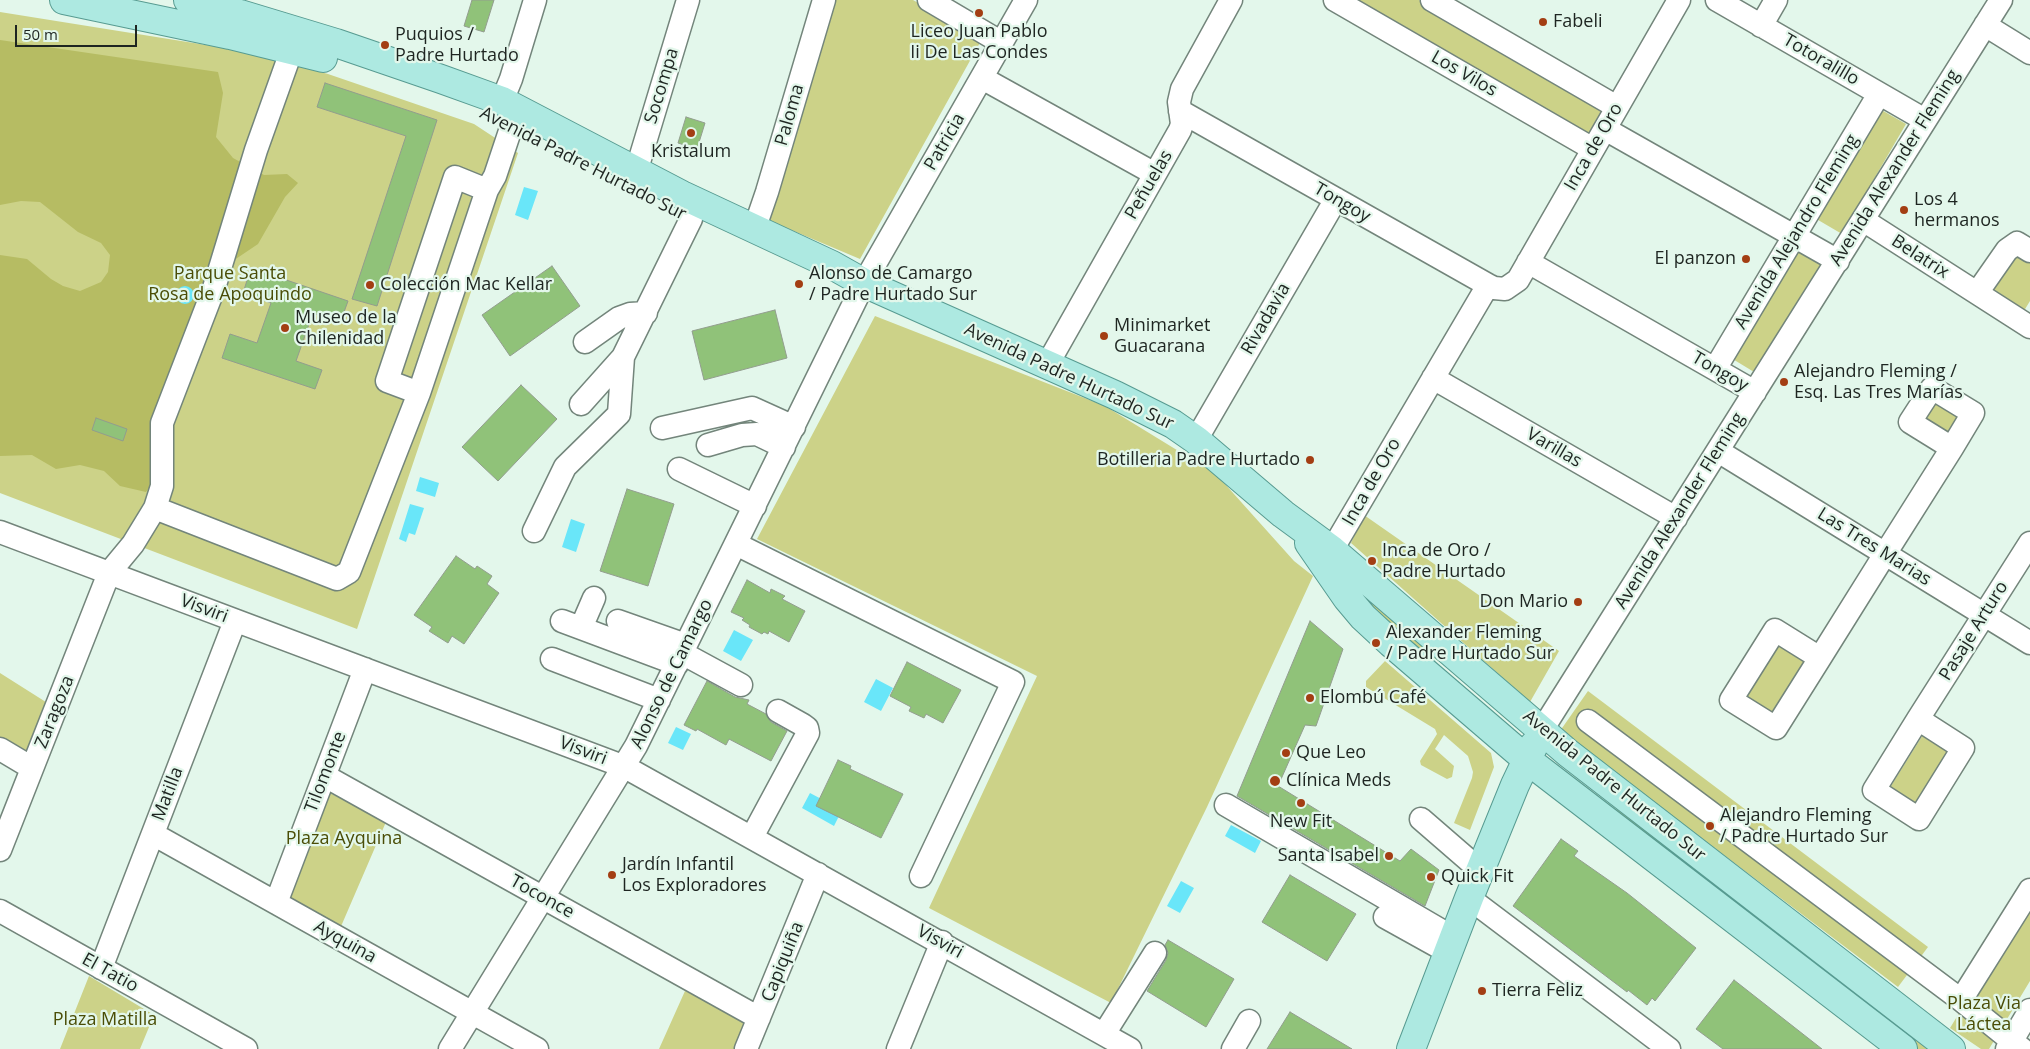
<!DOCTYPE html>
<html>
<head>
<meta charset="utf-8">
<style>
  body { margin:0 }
  #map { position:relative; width:2030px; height:1049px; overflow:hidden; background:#e3f7eb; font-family:"Open Sans",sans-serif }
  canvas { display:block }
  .scale { position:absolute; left:15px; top:25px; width:122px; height:22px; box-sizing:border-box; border:2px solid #1e2521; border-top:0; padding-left:6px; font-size:15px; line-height:18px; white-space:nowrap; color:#1e2521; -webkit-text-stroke:4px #e3f7eb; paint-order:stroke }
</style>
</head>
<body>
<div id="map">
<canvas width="2030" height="1049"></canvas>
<div class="scale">50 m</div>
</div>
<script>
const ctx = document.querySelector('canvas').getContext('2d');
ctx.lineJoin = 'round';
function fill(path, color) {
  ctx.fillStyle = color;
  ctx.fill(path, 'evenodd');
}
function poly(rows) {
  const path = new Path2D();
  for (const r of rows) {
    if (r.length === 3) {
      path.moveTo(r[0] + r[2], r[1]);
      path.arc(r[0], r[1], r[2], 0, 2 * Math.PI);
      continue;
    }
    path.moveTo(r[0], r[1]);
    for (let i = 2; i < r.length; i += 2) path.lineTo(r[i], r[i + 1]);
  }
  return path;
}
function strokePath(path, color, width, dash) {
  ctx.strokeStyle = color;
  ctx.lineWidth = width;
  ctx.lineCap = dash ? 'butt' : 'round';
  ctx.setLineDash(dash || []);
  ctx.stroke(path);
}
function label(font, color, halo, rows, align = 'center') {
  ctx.font = font + ' "Open Sans",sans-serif';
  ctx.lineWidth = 4.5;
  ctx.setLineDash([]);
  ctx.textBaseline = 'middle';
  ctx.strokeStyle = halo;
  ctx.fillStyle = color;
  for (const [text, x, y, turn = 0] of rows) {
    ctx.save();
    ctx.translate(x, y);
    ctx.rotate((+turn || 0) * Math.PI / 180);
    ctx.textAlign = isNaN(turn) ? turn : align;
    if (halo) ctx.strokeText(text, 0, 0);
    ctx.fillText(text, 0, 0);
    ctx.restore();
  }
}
fill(poly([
  [835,0,913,0,982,39,860,259,770,221],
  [1349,0,1419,0,1607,111,1591,143],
  [0,12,250,52,328,74,474,124,518,153,357,629,0,493],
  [1878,108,1906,124,1842,234,1813,217],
  [1795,249,1823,265,1759,375,1731,358],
  [2012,251,2030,263,2030,301,2022,314,1987,292],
  [875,316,1105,406,1216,474,1294,561,1313,576,1207,807,1111,1003,929,908,1037,676,757,539],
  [1933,399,1961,416,1947,438,1919,421],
  [1364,515,1559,651,1530,702,1351,543],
  [1337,567,1510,716,1507,720,1449,668,1422,650,1394,635],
  [1778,643,1806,660,1771,716,1744,699],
  [1385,661,1491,753,1494,767,1470,830,1454,823,1472,778,1473,772,1468,756,1444,735,1435,749,1454,766,1452,777,1447,779,1421,765,1420,761,1437,734,1435,729,1366,687,1366,681],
  [0,673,49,704,29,754,0,737],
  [1588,691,1928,947,1898,987,1560,731],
  [1924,733,1951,750,1917,806,1889,789],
  [1564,770,1614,808,1658,834,1938,1049,1915,1049,1562,775],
  [328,792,386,822,339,931,287,901],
  [2030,897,2030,981,1989,1049,1981,1049,1950,1028],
  [89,976,154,1015,140,1049,60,1049],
  [685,991,752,1022,740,1049,659,1049]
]), '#ccd288');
fill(poly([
  [0,40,218,72,223,93,216,137,233,158,264,175,287,174,298,183,285,197,258,244,212,275,154,481,146,492,120,486,104,471,80,465,56,469,32,455,0,456,0,255,27,259,51,279,63,286,80,291,101,282,108,272,110,255,101,243,78,232,40,202,21,201,0,205]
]), '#b6bc63');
fill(poly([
  [524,187,538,191,528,220,515,215],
  [185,295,9],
  [420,477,439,483,435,497,416,491],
  [410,504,424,508,415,535,409,533,406,542,399,539],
  [571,519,585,524,576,552,562,547],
  [734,630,753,640,741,661,723,651],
  [876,679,893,688,881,711,864,702],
  [676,727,691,734,683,750,668,743],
  [810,793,842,810,834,826,802,808],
  [1231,825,1261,841,1255,853,1225,836],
  [1181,881,1194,888,1180,913,1167,906]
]), '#69e6f9');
const building = poly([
  [472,0,494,0,484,32,464,26,472,0],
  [325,83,437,120,377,306,352,299,406,136,317,107,325,83],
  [686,117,705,123,697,149,678,143,686,117],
  [552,266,580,306,510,356,482,315,552,266],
  [251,268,348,301,340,323,313,313,296,361,322,370,315,389,222,358,230,334,257,343,271,303,243,293,251,268],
  [775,310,787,358,704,380,692,331,775,310],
  [521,385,557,419,498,481,462,447,521,385],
  [96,418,127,429,123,441,92,430,96,418],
  [627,489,674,504,648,586,600,571,627,489],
  [456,556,475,569,477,566,492,576,487,584,499,593,464,644,452,636,448,643,429,631,432,627,414,615,456,556],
  [747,580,770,593,771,589,785,596,782,599,805,611,789,642,769,631,768,634,764,632,762,634,749,627,750,625,742,620,744,618,731,612,747,580],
  [1310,621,1343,649,1316,726,1305,725,1278,786,1400,861,1411,849,1439,870,1425,906,1237,796,1310,621],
  [907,662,961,690,943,723,926,714,924,718,909,711,911,707,890,696,907,662],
  [707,681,735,697,749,700,747,704,766,714,771,722,787,731,771,761,729,739,726,745,697,729,696,731,684,725,707,681],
  [838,760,851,766,850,769,903,794,881,838,816,806,838,760],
  [1561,839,1578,851,1574,856,1627,893,1696,948,1655,1001,1652,998,1647,1005,1628,990,1627,992,1513,906,1561,839],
  [1290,875,1356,914,1327,961,1262,922,1290,875],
  [1168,940,1234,979,1206,1027,1147,991,1166,960,1168,953,1165,945,1168,940],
  [1734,980,1822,1049,1723,1049,1696,1029,1734,980],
  [1290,1012,1352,1049,1267,1049,1290,1012]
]);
fill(building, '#90c279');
strokePath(building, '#929d8e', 1);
const minor = poly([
  [929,0,1002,43],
  [1335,0,1593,149],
  [1432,0,1617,107],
  [1717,0,1925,120],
  [1985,25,2030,53],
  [1761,26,1776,0],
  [292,49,256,150,214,288,162,423,162,486,155,508,337,579,349,572,419,393,487,190,495,176,512,125],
  [982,78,1155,174],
  [502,101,511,79,535,0],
  [1180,111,1488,285,1494,288,1505,289,1518,280,1679,0],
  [1605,129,1838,261],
  [636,172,688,0],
  [1863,220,2030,327],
  [754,230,767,192,824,0],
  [1528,262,1755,392],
  [1977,293,2007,250,2017,243,2030,251],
  [585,342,619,318,630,314,646,313],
  [1047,365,1180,130,1182,124,1179,102,1182,89,1231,0],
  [1715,369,1879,94],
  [1433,378,1676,518],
  [419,393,387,381,455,177,487,190],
  [581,404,623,357],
  [662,428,752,408,794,427],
  [1196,440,1336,199],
  [708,445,742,435,757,434,784,447],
  [1718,451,2030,643],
  [679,469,755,506],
  [534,531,565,467,619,414,623,357,691,219],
  [0,532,625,767,1130,1049],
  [736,544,1013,682,921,876],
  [1332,550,1488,285],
  [562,621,677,664],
  [618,621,686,645],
  [581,628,594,598],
  [682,653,741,685],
  [1820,658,1775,630,1731,700,1776,728,1820,658,1885,554,1952,448,1973,413,1932,388,1910,422,1952,448],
  [552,659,659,700],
  [1918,719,1963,748,1919,819,1874,790,1918,719,2030,543],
  [1588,721,1961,1000,2022,1049],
  [1542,730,2001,0],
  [0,749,32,768],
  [325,776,759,1018],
  [1226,805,1454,938],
  [1421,819,1481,871],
  [153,834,537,1049],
  [752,837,808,733,807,728,803,725,778,711],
  [0,850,109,573,133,544,155,508],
  [1469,898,1669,1049],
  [276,903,365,669],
  [0,911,246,1049],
  [1385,917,1448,952],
  [101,968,235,621],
  [1961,1000,2030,890],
  [1104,1034,1155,953],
  [450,1049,636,746,864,283,1026,0],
  [746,1049,818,874],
  [898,1049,942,942],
  [1233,1049,1249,1021],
  [2007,1049,2030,1010]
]);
const major = poly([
  [64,0,230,35,323,58],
  [188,0,240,14,336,43,441,79,502,101,682,195,832,265,864,283,1115,395,1173,424,1196,440,1283,514,1332,550,1568,753,1951,1049],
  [1309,543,1347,598,1363,617,1391,643,1526,759,1903,1049],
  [1411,1049,1469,898,1515,785,1534,745]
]);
strokePath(minor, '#73857b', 25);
strokePath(major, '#579b91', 30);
strokePath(minor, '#fff', 22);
strokePath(major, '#ade9e1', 28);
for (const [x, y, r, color] of [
  [979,13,5,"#a33e13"],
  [1543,22,5,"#a33e13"],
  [385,45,5,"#a33e13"],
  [691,133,5,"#a33e13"],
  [1904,210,5,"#a33e13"],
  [1746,259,5,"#a33e13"],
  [799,284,5,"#a33e13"],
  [370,285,5,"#a33e13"],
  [285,328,5,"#a33e13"],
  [1104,336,5,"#a33e13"],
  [1784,382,5,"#a33e13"],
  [1310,460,5,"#a33e13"],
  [1372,561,5,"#a33e13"],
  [1578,602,5,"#a33e13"],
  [1376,643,5,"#a33e13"],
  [1310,698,5,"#a33e13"],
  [1286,753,5,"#a33e13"],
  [1275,781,6,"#a33e13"],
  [1301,803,5,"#a33e13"],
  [1710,826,5,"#a33e13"],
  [1389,856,5,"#a33e13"],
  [612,875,5,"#a33e13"],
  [1431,877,5,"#a33e13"],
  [1482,991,5,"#a33e13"]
]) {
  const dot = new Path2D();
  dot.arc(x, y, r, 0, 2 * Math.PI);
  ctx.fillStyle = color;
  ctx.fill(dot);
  strokePath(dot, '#e3f7eb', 2);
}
label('18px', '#1e2521', '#e3f7eb', [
  ["Fabeli",1553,22],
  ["Liceo Juan Pablo",979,32,"center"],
  ["Ii De Las Condes",979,53,"center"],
  ["Puquios /",395,35],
  ["Padre Hurtado",395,56],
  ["Kristalum",691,152,"center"],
  ["Los 4",1914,200],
  ["hermanos",1914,221],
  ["El panzon",1736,259,"right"],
  ["Alonso de Camargo",809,274],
  ["/ Padre Hurtado Sur",809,295],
  ["Colección Mac Kellar",380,285],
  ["Museo de la",295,318],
  ["Chilenidad",295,339],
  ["Minimarket",1114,326],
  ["Guacarana",1114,347],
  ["Alejandro Fleming /",1794,372],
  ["Esq. Las Tres Marías",1794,393],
  ["Botilleria Padre Hurtado",1300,460,"right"],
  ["Inca de Oro /",1382,551],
  ["Padre Hurtado",1382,572],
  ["Don Mario",1568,602,"right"],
  ["Alexander Fleming",1386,633],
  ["/ Padre Hurtado Sur",1386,654],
  ["Elombú Café",1320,698],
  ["Que Leo",1296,753],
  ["Clínica Meds",1286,781],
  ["Alejandro Fleming",1720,816],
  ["/ Padre Hurtado Sur",1720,837],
  ["New Fit",1301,822,"center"],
  ["Santa Isabel",1379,856,"right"],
  ["Jardín Infantil",622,865],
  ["Los Exploradores",622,886],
  ["Quick Fit",1441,877],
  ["Tierra Feliz",1492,991]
], 'left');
label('18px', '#1e2521', '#e3f7eb', [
  ["Totoralillo",1821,60,30],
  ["Los Vilos",1464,74,30],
  ["Socompa",662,86,-73],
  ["Paloma",790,115,-74],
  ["Patricia",945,142,-60],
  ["Inca de Oro",1594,147,-60],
  ["Avenida Padre Hurtado Sur",583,164,27],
  ["Avenida Alexander Fleming",1895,168,-58],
  ["Peñuelas",1149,185,-60],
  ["Tongoy",1342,203,30],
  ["Avenida Alejandro Fleming",1797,232,-59],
  ["Belatrix",1920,257,33],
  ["Rivadavia",1266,319,-60],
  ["Tongoy",1720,372,30],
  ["Avenida Padre Hurtado Sur",1069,377,25],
  ["Varillas",1554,448,30],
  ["Inca de Oro",1372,482,-60],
  ["Avenida Alexander Fleming",1680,511,-58],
  ["Las Tres Marias",1874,547,32],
  ["Visviri",204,609,21],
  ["Pasaje Arturo",1974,631,-58],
  ["Alonso de Camargo",672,674,-64],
  ["Zaragoza",55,712,-68],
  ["Visviri",583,751,21],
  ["Tilomonte",326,772,-69],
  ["Avenida Padre Hurtado Sur",1614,786,39],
  ["Matilla",168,794,-69],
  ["Toconce",542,897,29],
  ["Ayquina",345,942,29],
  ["Visviri",940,942,29],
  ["Capiquiña",783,962,-68],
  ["El Tatio",110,973,29]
]);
label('18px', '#4a4d06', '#e3f7eb', [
  ["Parque Santa",230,274],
  ["Rosa de Apoquindo",230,295],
  ["Plaza Ayquina",344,839],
  ["Plaza Via",1984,1004],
  ["Láctea",1984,1025],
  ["Plaza Matilla",105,1020]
]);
</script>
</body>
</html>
